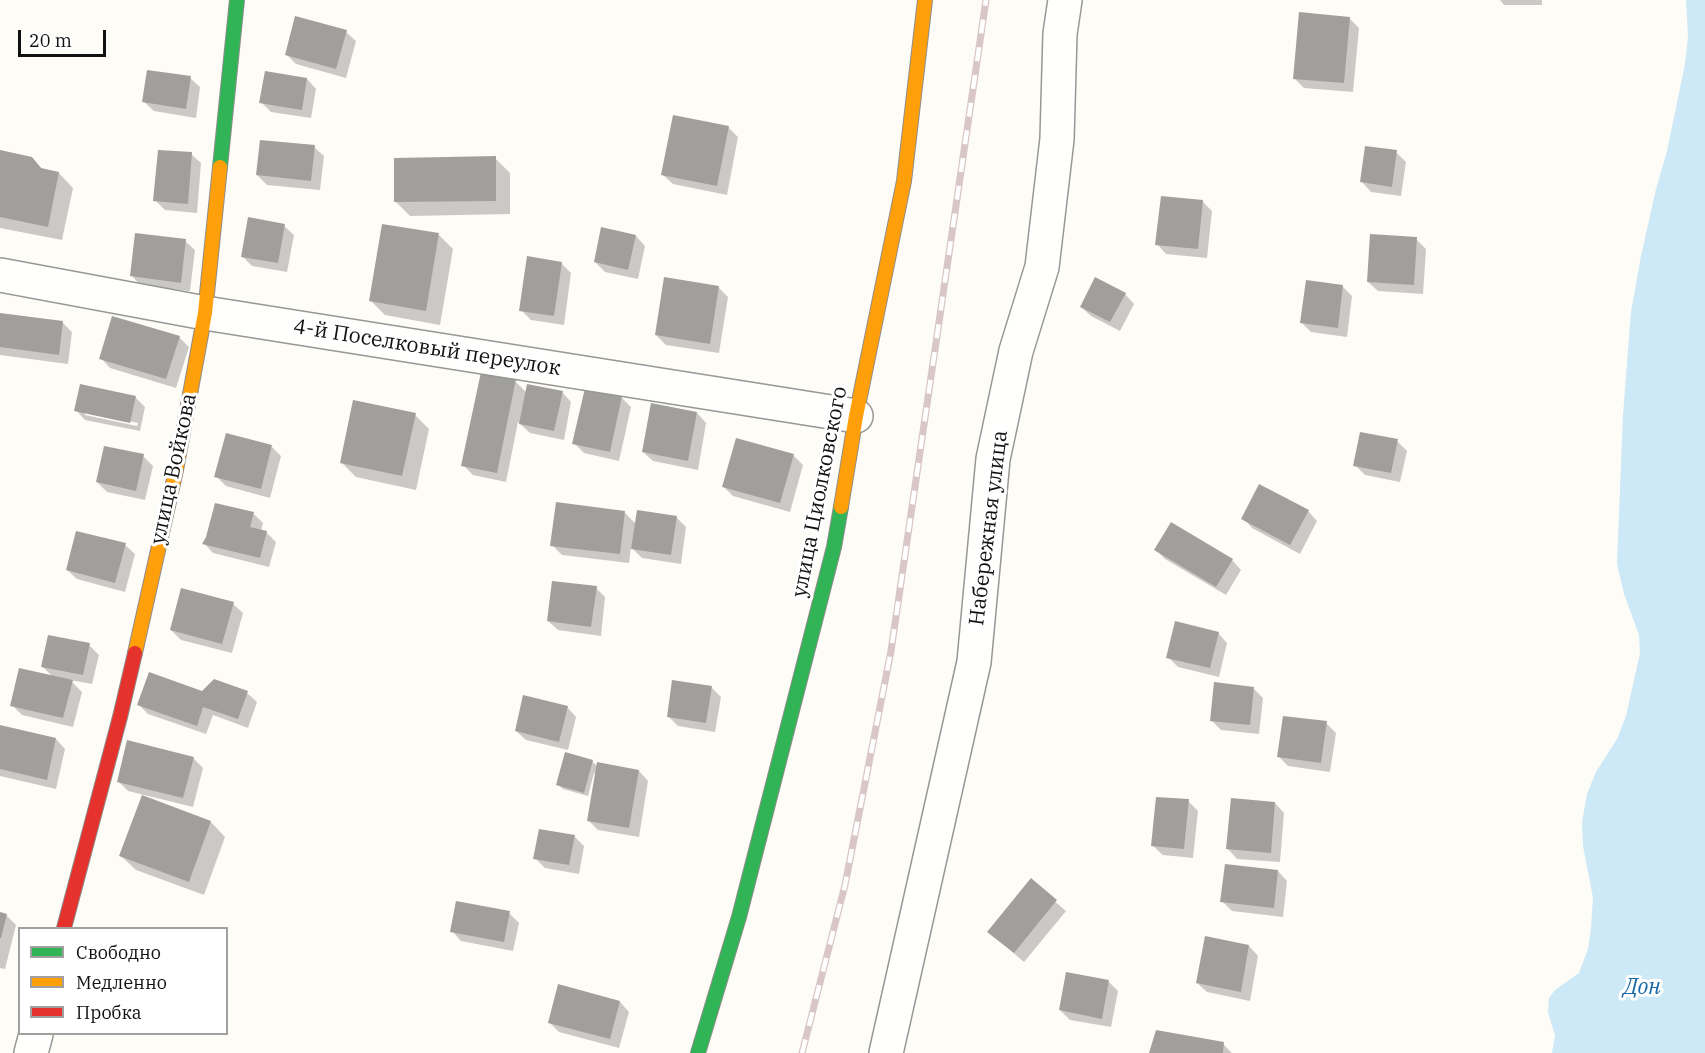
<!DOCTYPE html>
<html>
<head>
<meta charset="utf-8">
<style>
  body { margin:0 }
  #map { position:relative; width:1705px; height:1053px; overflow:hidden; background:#fdfcf7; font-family:"IBM Plex Serif",serif }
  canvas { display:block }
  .legend { position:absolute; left:18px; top:927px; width:210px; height:108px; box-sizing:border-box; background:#fff; border:2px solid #a0a0a0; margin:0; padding:8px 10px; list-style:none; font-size:18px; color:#111 }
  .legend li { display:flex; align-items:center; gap:12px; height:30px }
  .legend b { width:30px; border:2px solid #a0a0a0 }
  .scale { position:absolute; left:18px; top:30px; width:88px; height:27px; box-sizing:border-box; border:3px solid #111; border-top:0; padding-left:8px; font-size:18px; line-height:21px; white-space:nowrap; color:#111; -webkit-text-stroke:4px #fff; paint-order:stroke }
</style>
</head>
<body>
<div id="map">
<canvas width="1705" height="1053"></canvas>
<ul class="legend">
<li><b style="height:8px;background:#30b455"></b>Свободно</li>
<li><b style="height:8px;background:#ff9f0a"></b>Медленно</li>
<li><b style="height:8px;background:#e5322d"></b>Пробка</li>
</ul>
<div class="scale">20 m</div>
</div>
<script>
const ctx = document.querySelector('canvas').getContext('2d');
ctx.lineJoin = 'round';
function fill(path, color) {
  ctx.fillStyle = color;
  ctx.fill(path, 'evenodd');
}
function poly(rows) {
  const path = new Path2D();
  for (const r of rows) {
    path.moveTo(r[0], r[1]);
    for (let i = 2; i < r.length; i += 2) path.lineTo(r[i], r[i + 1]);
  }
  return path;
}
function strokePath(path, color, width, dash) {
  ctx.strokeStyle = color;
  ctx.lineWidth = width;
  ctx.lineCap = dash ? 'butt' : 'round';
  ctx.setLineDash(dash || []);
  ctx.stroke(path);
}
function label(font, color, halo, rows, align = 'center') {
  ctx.font = font + ' "IBM Plex Serif",serif';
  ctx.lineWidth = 6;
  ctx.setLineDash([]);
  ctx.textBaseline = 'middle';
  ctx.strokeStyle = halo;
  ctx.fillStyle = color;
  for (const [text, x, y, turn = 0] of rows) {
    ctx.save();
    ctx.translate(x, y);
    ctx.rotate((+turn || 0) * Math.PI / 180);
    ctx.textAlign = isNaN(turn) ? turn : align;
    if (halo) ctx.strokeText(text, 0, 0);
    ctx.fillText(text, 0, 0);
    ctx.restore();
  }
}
fill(poly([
  [1686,0,1705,0,1705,1053,1552,1053,1555,1036,1548,1012,1549,998,1555,990,1579,973,1588,949,1591,928,1593,898,1583,846,1582,822,1587,794,1596,772,1617,739,1626,716,1640,653,1639,635,1624,594,1617,564,1623,415,1631,312,1641,256,1656,189,1667,151,1685,64,1688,36]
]), '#cde8f7');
fill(poly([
  [1500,0,1542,0,1542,5,1504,5],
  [1349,18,1359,28,1353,92,1304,88,1294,78],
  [346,32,356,41,346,78,296,64,286,54],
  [190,78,200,87,196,118,154,111,144,102],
  [307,79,316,89,311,118,271,112,261,102],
  [728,127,738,137,727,195,673,184,663,175],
  [314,147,324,156,320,190,267,185,257,175],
  [0,151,32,158,44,171,59,173,73,188,62,240,0,228],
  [1396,152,1406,162,1401,196,1371,192,1362,182],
  [191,154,201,163,197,213,165,210,155,200],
  [495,158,510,173,510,214,410,216,396,202],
  [1202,201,1212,211,1207,258,1166,254,1157,244],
  [284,226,294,235,287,272,252,266,242,256],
  [439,235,453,249,440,325,385,315,370,300],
  [636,236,645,246,638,279,605,272,595,262],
  [1416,239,1426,249,1423,294,1378,291,1368,282],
  [185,241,195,250,190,291,141,286,132,276],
  [561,263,571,273,564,325,531,320,521,310],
  [1342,286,1352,296,1347,337,1311,332,1302,323],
  [718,287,728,297,719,353,666,345,656,335],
  [1125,294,1134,304,1120,331,1091,316,1081,307],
  [0,314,62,322,72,332,68,364,0,355],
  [179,337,189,347,176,388,110,368,101,358],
  [515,381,526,392,562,392,571,402,564,440,530,433,518,422,506,482,473,475,463,465],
  [135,397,145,407,140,431,85,420,76,410],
  [85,412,138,423,137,426,85,415],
  [621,397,631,407,619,461,584,453,574,443],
  [697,413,706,423,698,470,653,461,643,452],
  [415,415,429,429,416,490,356,477,341,462],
  [1397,441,1407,451,1400,482,1365,475,1355,465],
  [272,447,281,456,270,498,226,486,216,476],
  [793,455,803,465,790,512,733,496,724,487],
  [143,456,153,466,145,500,107,492,97,482],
  [1308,511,1317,521,1300,554,1252,528,1243,518],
  [624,512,636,524,676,517,686,527,681,564,642,558,631,547,629,563,562,555,552,545],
  [253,513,263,523,261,531,266,532,276,542,269,567,213,553,204,543,208,537],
  [125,545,135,554,125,592,77,579,67,570],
  [1156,550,1232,560,1241,570,1226,595,1165,559],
  [596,588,605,597,601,636,558,630,548,621],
  [233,604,243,613,232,653,181,640,171,630],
  [1218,633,1227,643,1219,677,1178,667,1168,657],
  [89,645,99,655,92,684,70,680,82,692,73,727,22,715,12,705,54,678,43,667],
  [711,687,721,697,715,732,678,726,669,717],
  [1253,688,1263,698,1259,734,1221,730,1211,720],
  [202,692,247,693,257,702,248,728,213,715,206,734,148,714,139,705],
  [567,707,576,717,568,750,526,740,516,731],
  [1326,723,1336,733,1330,772,1288,766,1279,757],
  [0,727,56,739,65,749,56,789,0,776],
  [193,758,203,768,193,807,128,791,118,781],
  [592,761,598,767,639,771,648,781,639,837,598,830,589,821,597,774,594,773,588,796,563,789,558,785],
  [143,797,211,822,225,837,204,895,136,870,121,856],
  [1188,801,1198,811,1193,858,1163,855,1153,846],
  [1275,803,1284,813,1280,862,1237,859,1228,849],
  [574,836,584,846,579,874,545,868,535,858],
  [1278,871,1287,881,1283,917,1232,911,1222,901],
  [1031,881,1066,911,1024,962,989,932],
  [509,913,519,923,513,951,461,941,452,931],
  [0,914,6,915,16,925,5,969,0,968],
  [1249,946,1258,956,1250,1001,1207,992,1197,983],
  [1067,974,1109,982,1118,991,1111,1027,1070,1020,1060,1010],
  [620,1002,629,1012,619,1048,559,1032,549,1022],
  [1223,1044,1232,1053,1150,1053]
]), '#0003');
fill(poly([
  [1299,12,1350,17,1344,83,1293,79],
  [295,16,347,30,336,69,285,55],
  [147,70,191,76,186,109,142,102],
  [265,71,307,78,302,110,259,103],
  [673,115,729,126,717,186,661,175],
  [260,140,315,145,311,181,256,175],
  [1365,146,1397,150,1392,187,1360,182],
  [0,150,32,157,41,168,59,172,48,227,0,217],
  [158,150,192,152,188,204,153,201],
  [496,156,496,201,394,202,394,158],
  [1161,196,1203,200,1198,249,1155,245],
  [248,217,285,224,278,263,241,257],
  [382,224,439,233,426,311,369,301],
  [601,227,636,235,628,270,594,262],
  [135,233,186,239,181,283,130,276],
  [1370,234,1417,237,1414,285,1367,282],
  [527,256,562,262,554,316,519,311],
  [664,277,719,286,710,344,655,335],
  [1095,277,1126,293,1110,322,1080,307],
  [1306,280,1343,285,1338,328,1300,323],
  [0,313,63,321,59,355,0,347],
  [112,316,180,336,166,379,99,359],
  [481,372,516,379,497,473,461,466],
  [80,384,136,396,130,423,74,411],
  [527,384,563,391,554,431,519,424],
  [585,388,622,396,610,452,572,444],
  [353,400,416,413,402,476,340,463],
  [651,403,697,412,688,461,642,452],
  [1360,432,1398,439,1391,473,1353,466],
  [226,433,272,445,261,489,214,477],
  [736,438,794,454,780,503,722,487],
  [104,446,144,454,136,491,96,482],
  [1259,484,1309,510,1290,545,1241,519],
  [556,502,625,511,620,554,550,546],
  [215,503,254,512,250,527,267,531,260,558,202,544,206,537],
  [637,510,677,516,671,555,631,549],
  [1171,522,1233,559,1216,587,1154,550],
  [76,531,126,543,115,583,66,570],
  [552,581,597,586,591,627,547,621],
  [181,588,234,602,222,644,170,630],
  [1175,621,1219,632,1210,668,1166,658],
  [48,635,90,643,83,675,41,667],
  [19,668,73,680,63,718,10,706],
  [149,672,202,691,214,679,248,691,238,719,203,707,197,726,137,705],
  [672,680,712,686,706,723,667,717],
  [1214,682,1254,687,1250,725,1210,721],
  [523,695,568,706,559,742,515,731],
  [1283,716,1327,721,1321,763,1277,757],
  [0,725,56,738,47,780,0,769],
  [127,740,194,757,183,798,117,782],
  [565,752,593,760,584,793,556,785],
  [597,762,639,770,629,828,587,821],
  [142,795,211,821,189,882,119,856],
  [1156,797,1189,799,1184,849,1151,846],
  [1231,798,1275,802,1271,853,1226,849],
  [539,829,575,835,569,865,533,859],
  [1225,864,1278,870,1274,908,1220,902],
  [1031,878,1057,900,1014,953,987,932],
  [456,901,510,911,504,942,450,932],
  [0,912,7,914,1,938,0,938],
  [1205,936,1249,945,1241,992,1196,983],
  [1066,972,1109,980,1102,1019,1059,1010],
  [558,984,620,1001,610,1039,548,1023],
  [1156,1030,1224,1042,1223,1053,1149,1053]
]), '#a19f9c');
const street = poly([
  [0,275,205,313,856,416],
  [31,1053,36,1034],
  [886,1053,974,662,993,459,1016,351,1042,267,1057,139,1060,34,1065,0]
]);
const fast = poly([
  [220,167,237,0],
  [698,1053,739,917,834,547,841,507]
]);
const slow = poly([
  [841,507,856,416,904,181,925,0],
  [135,653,176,470,205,313,220,167]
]);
const jam = poly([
  [64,928,120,717,135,653]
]);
strokePath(street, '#979795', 36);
strokePath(fast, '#8e8d8b', 16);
strokePath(slow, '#8e8d8b', 16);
strokePath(jam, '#8e8d8b', 16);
strokePath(street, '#fffffe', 33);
strokePath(fast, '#30b455', 14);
strokePath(slow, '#ff9f0a', 14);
strokePath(jam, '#e5322d', 14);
const rail = poly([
  [802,1053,845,885,891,651,986,0]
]);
strokePath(rail, '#d9c6c7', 7);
strokePath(rail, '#fff', 4.5, [14]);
label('21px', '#111', '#fff', [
  ["4-й Поселковый переулок",427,348,9],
  ["улица Войкова",174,469,-78],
  ["улица Циолковского",820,492,-79],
  ["Набережная улица",989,528,-83]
]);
label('italic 22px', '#1768a6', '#fff', [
  ["Дон",1642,988]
]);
</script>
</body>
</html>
